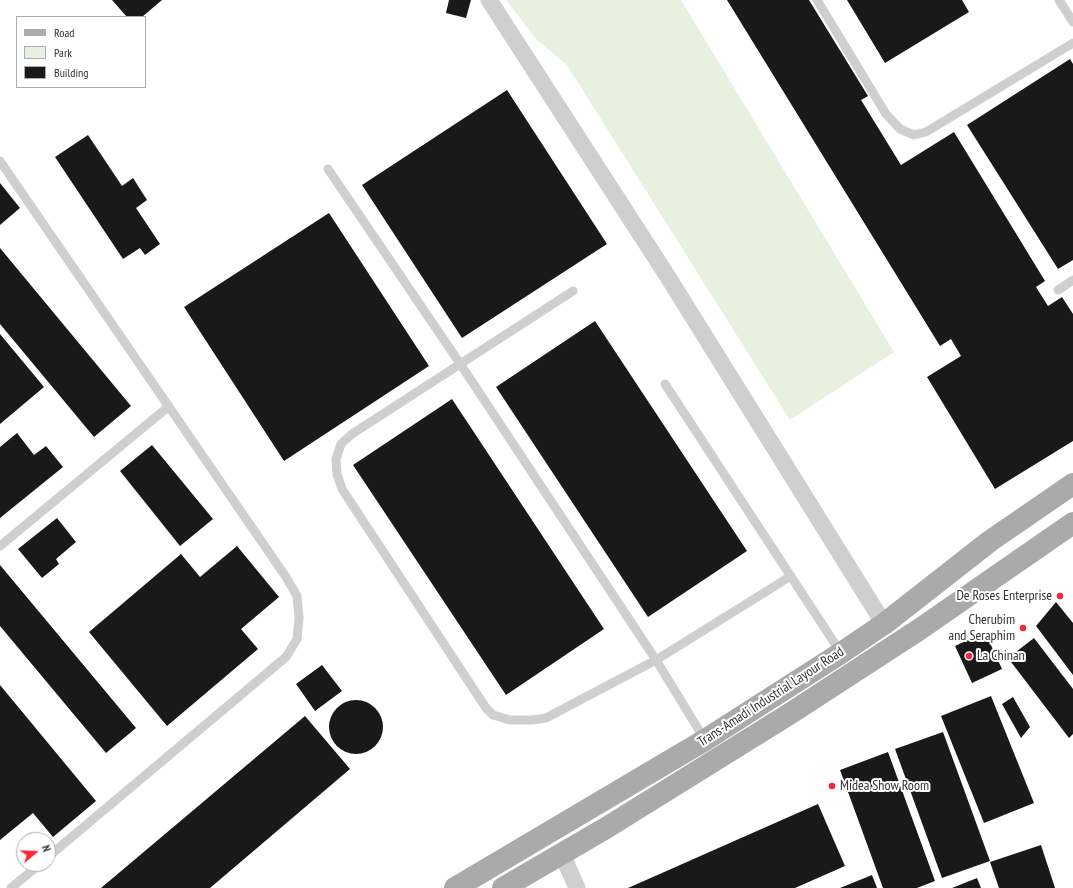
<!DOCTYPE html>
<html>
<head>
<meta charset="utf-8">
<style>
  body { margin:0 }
  #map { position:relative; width:1073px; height:888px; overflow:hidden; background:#fff; font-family:"PT Sans Narrow",sans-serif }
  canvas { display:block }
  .legend { position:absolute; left:16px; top:16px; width:130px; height:72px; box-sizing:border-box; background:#fff; border:1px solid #adadad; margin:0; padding:5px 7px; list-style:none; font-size:12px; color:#323232 }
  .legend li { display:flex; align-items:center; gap:8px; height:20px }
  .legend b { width:20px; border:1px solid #adadad }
  .north { position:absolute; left:16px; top:832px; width:40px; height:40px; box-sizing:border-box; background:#fff; border:1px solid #adadad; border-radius:50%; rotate:71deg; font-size:11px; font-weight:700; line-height:16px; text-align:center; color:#323232 }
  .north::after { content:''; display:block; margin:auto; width:14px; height:18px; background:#f62835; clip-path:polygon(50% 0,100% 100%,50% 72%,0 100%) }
</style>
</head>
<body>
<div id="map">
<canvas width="1073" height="888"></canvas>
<ul class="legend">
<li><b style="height:5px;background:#aaa"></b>Road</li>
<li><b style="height:11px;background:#e8f0e0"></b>Park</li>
<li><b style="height:11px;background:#191919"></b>Building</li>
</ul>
<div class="north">N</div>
</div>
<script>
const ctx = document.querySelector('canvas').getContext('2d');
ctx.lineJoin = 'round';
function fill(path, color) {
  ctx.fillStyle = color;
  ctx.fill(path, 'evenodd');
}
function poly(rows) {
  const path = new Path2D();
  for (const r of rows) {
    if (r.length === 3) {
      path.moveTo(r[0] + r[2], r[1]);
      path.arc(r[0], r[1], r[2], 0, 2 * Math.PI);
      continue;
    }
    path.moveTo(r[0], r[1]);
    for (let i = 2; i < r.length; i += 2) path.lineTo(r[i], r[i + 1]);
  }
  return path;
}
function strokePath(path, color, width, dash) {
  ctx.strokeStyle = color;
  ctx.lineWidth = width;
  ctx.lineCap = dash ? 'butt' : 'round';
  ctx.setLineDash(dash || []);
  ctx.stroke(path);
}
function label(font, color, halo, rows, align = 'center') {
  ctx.font = font + ' "PT Sans Narrow",sans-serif';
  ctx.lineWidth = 4;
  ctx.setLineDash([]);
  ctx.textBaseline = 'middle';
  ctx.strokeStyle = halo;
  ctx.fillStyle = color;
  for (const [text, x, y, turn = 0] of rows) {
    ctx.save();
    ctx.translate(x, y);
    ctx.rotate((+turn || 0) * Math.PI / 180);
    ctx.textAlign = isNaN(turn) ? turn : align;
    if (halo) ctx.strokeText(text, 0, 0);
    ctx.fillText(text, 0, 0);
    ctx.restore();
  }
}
fill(poly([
  [506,0,681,0,894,352,790,420,567,65,537,40]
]), '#e8f0e0');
fill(poly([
  [112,0,162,0,142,17,127,17],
  [449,0,471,0,466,18,446,13],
  [727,0,809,0,868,96,861,100,901,165,954,132,1045,281,1036,287,1048,306,1062,297,1073,314,1073,441,995,489,927,377,961,356,951,339,940,346],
  [847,0,962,0,969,12,885,63],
  [1070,59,1073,64,1073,260,1058,269,967,125],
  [507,90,607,244,462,338,362,185],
  [88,135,122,186,133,178,147,200,136,208,160,244,145,255,140,248,123,259,55,157],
  [0,183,20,208,0,225],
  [329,213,429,366,284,461,184,307],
  [0,248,131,406,94,437,0,324],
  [595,321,747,551,648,617,496,387],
  [0,334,44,387,0,424],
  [452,399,604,629,506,695,353,465],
  [17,433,34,455,46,446,63,467,0,518,0,447],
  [152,445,213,519,180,546,120,471],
  [57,518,76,542,56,559,59,564,42,578,18,549],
  [237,546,279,597,241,629,258,649,167,726,89,632,181,554,200,577],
  [0,565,136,728,106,753,0,626],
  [1056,602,1073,623,1073,675,1036,626],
  [985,632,1002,669,972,683,955,646],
  [1034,638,1073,689,1073,734,1069,738,1008,658],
  [322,665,342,691,315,711,296,684],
  [0,685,96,801,53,837,33,813,0,840],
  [991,696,1034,803,984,823,941,716],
  [1013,697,1030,727,1021,738,1002,704],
  [356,727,27],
  [305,716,350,769,210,888,101,888],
  [943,732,990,861,942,878,895,749],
  [888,752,935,881,917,888,883,888,840,770],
  [818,804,845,866,795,888,628,888],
  [1041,845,1055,888,999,888,990,862],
  [872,875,877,888,840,888],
  [977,878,981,888,952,888]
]), '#191919');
strokePath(poly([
  [817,0,886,114,900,129,914,135,926,132,1073,43],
  [1059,0,1073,22],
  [0,161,286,577,297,596,299,618,297,639,286,657,48,857],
  [328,169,461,365,656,660,705,740],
  [1058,290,1073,280],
  [573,291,352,434,341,444,336,459,337,474,342,489,486,708,493,715,510,720,532,720,546,718,656,660,791,576],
  [665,384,841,653],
  [0,546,168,407],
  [11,888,40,864]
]), '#cfcfcf', 9);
strokePath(poly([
  [489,0,668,277,884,624],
  [562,854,577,888]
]), '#cfcfcf', 17);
strokePath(poly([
  [455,888,705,740,841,653,884,624,990,541,1073,484],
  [503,888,606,828,791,713,920,629,1073,523]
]), '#aaa', 22);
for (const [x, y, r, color] of [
  [1060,596,4,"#f62835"],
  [1023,628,4,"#f62835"],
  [969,656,4,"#f62835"],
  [832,786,4,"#f62835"]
]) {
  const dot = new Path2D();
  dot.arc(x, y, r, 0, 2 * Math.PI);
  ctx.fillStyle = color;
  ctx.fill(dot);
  strokePath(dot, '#fff', 1.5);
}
label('14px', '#323232', '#fff', [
  ["De Roses Enterprise",1052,596],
  ["Cherubim",1015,620],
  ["and Seraphim",1015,636],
  ["La Chinan",977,656,"left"],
  ["Midea Show Room",840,786,"left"]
], 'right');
label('14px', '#323232', '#fff', [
  ["Trans-Amadi Industrial Layour Road",771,697,-33]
]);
</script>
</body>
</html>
